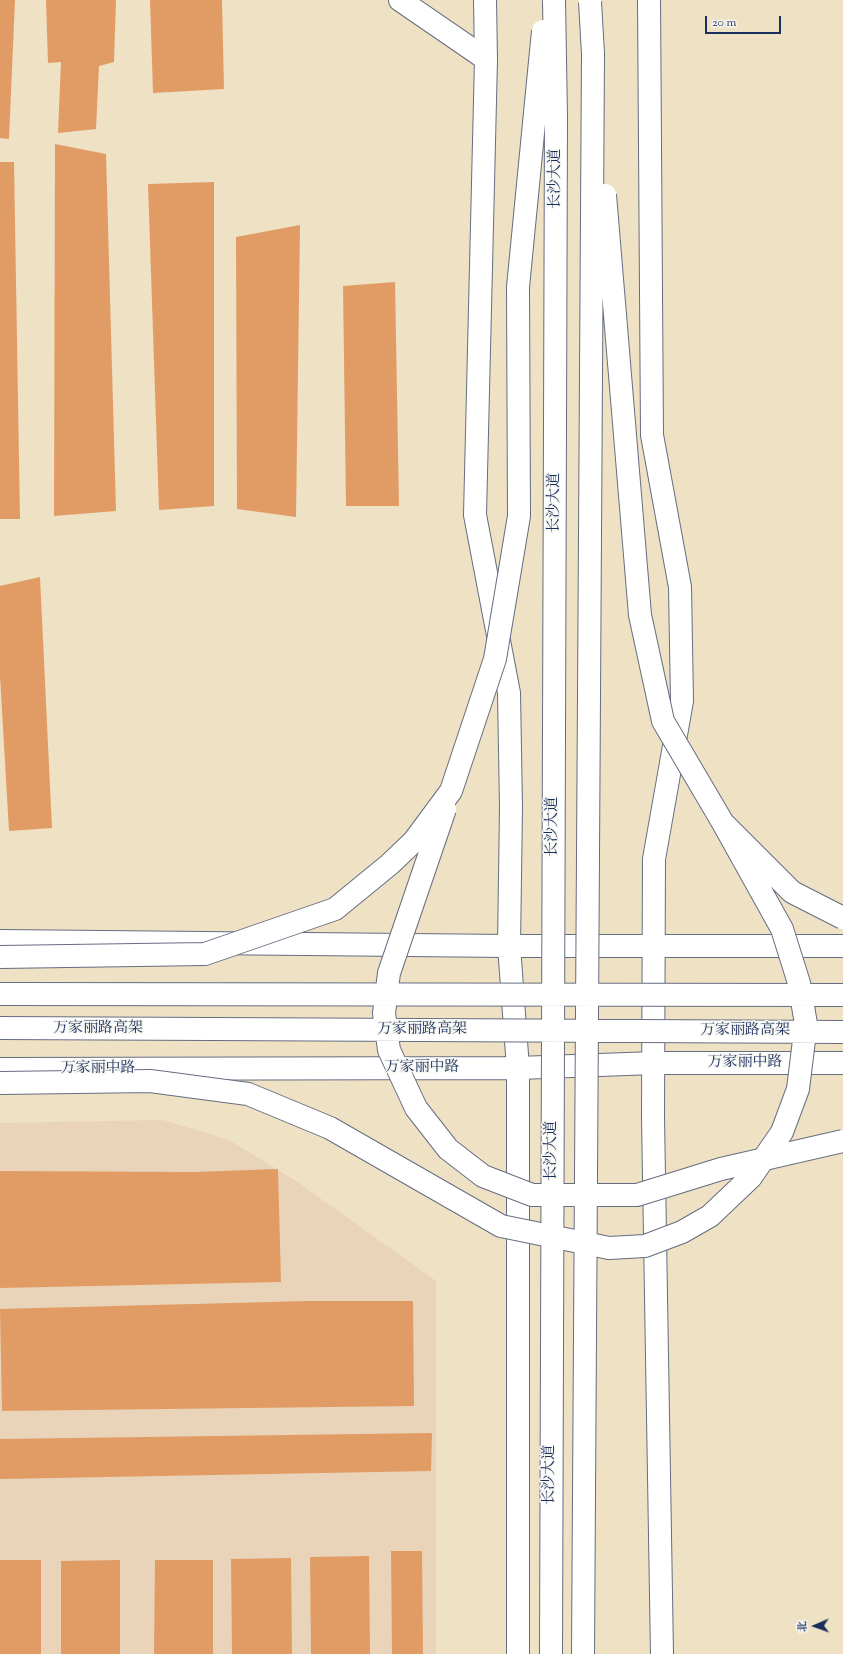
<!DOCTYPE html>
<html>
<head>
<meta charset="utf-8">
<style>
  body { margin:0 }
  #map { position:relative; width:843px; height:1654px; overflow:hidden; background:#efe1c3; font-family:"Sorts Mill Goudy","Noto Serif SC",serif }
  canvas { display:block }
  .north { position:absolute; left:795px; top:1606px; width:40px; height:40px; -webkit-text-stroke:3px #f6f6f2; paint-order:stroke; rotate:268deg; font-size:11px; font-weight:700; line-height:16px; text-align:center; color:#1b2f5e }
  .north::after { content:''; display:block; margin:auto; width:14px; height:18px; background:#1b2f5e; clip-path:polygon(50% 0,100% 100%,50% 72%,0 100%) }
  .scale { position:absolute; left:705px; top:16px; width:76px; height:18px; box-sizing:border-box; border:2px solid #1b2f5e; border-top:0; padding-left:5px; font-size:12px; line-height:14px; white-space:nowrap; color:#1b2f5e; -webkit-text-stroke:3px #f6f6f2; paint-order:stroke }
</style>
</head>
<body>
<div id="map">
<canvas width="843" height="1654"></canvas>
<div class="north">北</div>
<div class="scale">20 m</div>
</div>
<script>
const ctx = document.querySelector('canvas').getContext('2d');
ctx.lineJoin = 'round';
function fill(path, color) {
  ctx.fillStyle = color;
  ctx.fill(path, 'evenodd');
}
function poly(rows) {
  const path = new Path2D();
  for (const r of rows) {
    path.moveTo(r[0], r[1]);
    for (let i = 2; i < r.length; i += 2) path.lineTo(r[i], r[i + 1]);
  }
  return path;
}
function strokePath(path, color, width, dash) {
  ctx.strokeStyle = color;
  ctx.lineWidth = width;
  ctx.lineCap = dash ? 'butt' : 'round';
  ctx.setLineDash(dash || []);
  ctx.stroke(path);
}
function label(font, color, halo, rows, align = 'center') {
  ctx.font = font + ' "Sorts Mill Goudy","Noto Serif SC",serif';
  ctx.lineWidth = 3;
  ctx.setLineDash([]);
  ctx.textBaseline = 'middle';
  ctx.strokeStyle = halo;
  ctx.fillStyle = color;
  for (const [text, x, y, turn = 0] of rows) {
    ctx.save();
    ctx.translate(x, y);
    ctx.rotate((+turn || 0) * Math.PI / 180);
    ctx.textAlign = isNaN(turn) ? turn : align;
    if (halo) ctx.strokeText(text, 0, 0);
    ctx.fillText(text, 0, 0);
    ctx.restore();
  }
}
fill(poly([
  [163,1120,229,1140,296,1181,436,1281,436,1654,0,1654,0,1123]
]), '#ead4b9');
fill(poly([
  [0,0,15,0,9,139,0,138],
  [46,0,116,0,114,62,99,66,96,129,58,133,61,62,48,63],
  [150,0,222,0,224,89,153,93],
  [55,144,106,154,116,511,54,516],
  [0,162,14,162,20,519,0,519],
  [214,182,214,506,159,510,148,184],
  [300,225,296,517,237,509,236,237],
  [395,282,399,506,346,506,343,286],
  [40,577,52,828,9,831,0,676,0,586],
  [278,1169,281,1282,0,1288,0,1171,194,1172],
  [308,1301,413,1301,414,1406,2,1411,0,1309],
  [432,1433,431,1471,0,1479,0,1439],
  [391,1551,422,1551,423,1654,392,1654],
  [369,1556,370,1654,311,1654,310,1557],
  [291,1558,292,1654,232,1654,231,1559],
  [0,1560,41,1560,41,1654,0,1654],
  [120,1560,120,1654,61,1654,61,1561],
  [155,1560,213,1560,213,1654,154,1654]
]), '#e19c66');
const secondary = poly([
  [400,0,486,59]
]);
const primary = poly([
  [485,0,486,59,475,515,509,693,511,807,509,946,518,1068,518,1654],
  [649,0,652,435,680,587,682,701,654,859,653,1117,662,1654],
  [0,941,509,946,843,946],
  [0,1069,518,1068,654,1063,843,1063]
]);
strokePath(secondary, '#656d81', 24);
strokePath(primary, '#656d81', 24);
strokePath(secondary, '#fff', 22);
strokePath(primary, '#fff', 22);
const highwayBridge = poly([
  [605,195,640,615,663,721,723,823,792,892,843,918],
  [445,809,389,973,384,1013,389,1050,416,1108,448,1149,483,1176,532,1195,637,1195,721,1169,843,1141],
  [0,957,205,954,335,909,390,864,414,841,451,791,495,659,519,516,518,287,543,31],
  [0,994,843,995],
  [0,1028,843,1032],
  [0,1083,150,1081,248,1094,330,1128,501,1226,609,1248,645,1246,682,1232,710,1216,751,1177,782,1132,798,1089,806,1024,799,983,782,929,723,823],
  [551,1654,556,117,554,0],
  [583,1654,593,54,590,2]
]);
strokePath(highwayBridge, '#656d81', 24, []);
strokePath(highwayBridge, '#fff', 22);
label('15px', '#1b2f5e', '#f6f6f2', [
  ["长沙大道",556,179,-90],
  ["长沙大道",555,503,-90],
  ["长沙大道",553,827,-90],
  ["万家丽路高架",98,1029],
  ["万家丽路高架",422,1030],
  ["万家丽路高架",745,1031],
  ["万家丽中路",745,1063],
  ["万家丽中路",422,1068],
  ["万家丽中路",98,1069],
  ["长沙大道",552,1151,-90],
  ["长沙大道",550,1475,-90]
]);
</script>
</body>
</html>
